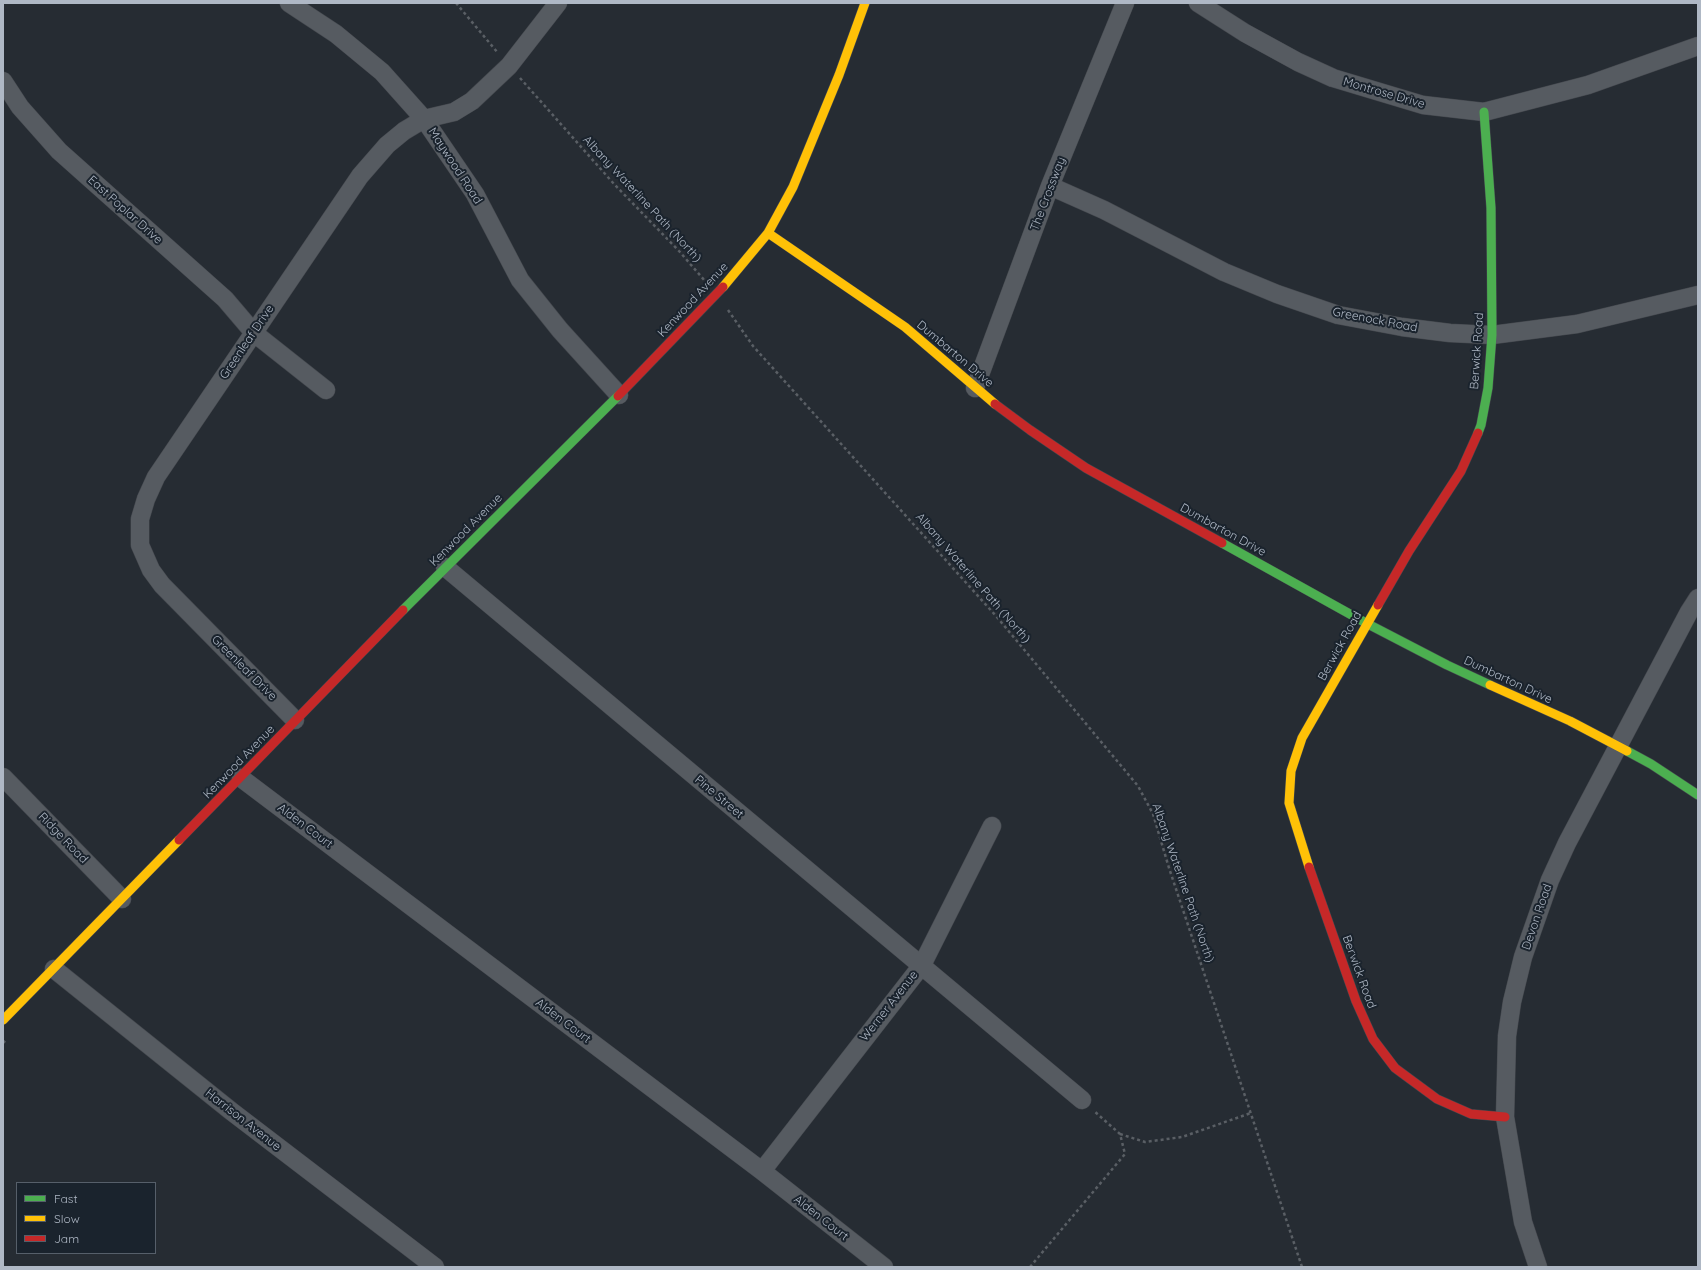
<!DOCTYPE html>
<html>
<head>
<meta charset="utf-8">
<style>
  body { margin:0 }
  #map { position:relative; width:1701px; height:1270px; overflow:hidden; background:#262c33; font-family:Quicksand,sans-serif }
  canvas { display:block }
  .frame { position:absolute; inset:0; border:4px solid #afb8c5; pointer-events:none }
  .legend { position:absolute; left:16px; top:1182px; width:140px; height:72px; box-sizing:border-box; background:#1a232d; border:1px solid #565f6a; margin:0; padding:5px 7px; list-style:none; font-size:12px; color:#afb8c5 }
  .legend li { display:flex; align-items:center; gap:8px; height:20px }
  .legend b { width:20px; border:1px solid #565f6a }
</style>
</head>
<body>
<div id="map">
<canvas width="1701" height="1270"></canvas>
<div class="frame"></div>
<ul class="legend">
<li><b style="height:5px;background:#4caf50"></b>Fast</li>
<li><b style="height:5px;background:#ffc107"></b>Slow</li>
<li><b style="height:5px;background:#c62828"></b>Jam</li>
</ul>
</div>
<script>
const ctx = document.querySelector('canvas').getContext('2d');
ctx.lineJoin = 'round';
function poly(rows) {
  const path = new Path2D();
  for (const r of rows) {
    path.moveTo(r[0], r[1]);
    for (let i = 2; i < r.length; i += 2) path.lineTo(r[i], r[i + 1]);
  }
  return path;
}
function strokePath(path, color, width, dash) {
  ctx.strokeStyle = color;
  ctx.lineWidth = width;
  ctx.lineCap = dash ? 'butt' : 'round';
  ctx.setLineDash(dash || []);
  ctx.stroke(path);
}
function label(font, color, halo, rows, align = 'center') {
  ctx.font = font + ' Quicksand,sans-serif';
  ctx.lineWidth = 4;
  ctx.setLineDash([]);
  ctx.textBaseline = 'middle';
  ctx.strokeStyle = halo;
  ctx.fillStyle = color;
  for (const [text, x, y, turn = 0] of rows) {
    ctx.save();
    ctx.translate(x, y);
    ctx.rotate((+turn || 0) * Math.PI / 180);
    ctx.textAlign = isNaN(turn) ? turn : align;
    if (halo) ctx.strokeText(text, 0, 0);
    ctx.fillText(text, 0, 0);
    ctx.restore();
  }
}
const street = poly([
  [289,3,336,34,382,72,424,119,475,194,520,280,560,330,619,395],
  [1198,3,1245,33,1298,62,1333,78,1423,105,1484,112,1588,85,1698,46],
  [3,81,20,107,59,151,225,299,254,333,326,390],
  [1050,186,1104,210,1224,272,1277,294,1338,315,1402,327,1450,333,1492,335,1577,324,1698,295],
  [975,388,1050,186,1125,3],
  [445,567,1082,1100],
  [295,720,162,585,151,570,140,545,140,519,146,499,156,477,360,176,387,145,404,131,424,119,454,112,472,101,509,66,558,3],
  [3,777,122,899],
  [241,778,762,1171,884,1267],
  [54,969,231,1111,435,1267],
  [762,1171,922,965,992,826],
  [1538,1267,1523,1222,1505,1117,1507,1036,1512,1002,1523,957,1550,880,1567,843,1689,612,1698,598]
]);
const fast = poly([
  [1478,433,1481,425,1488,388,1492,335,1491,208,1484,112],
  [1222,543,1366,623,1447,665,1490,685],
  [403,610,618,396],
  [1627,751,1651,764,1698,795]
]);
const slow = poly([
  [768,233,905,327,995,404],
  [723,287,768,233,793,187,839,75,865,3],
  [1490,685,1570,721,1627,751],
  [1309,867,1289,803,1291,771,1302,738,1378,605],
  [3,1020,179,840]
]);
const jam = poly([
  [618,396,723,287],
  [995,404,1030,430,1086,468,1222,543],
  [1378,605,1409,551,1461,471,1478,433],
  [179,840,403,610],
  [1309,867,1356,1001,1373,1039,1395,1068,1437,1099,1471,1114,1505,1117]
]);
strokePath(street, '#44484e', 19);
strokePath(fast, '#44484e', 10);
strokePath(slow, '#44484e', 10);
strokePath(jam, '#44484e', 10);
strokePath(poly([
  [456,3,498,53],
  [520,78,614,184,679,251,705,281],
  [728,310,753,346,996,616,1138,786,1153,814,1169,868,1302,1267],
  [3,1043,7,1039],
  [1120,1134,1145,1142,1182,1137,1251,1113],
  [1030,1267,1125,1154,1120,1134,1094,1111]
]), '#5a5f65', 2.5, [3, 3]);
strokePath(street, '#565b61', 18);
strokePath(fast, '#4caf50', 9);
strokePath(slow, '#ffc107', 9);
strokePath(jam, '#c62828', 9);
label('12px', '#afb8c5', '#1a232d', [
  ["Montrose Drive",1384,93,16],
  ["Maywood Road",455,166,57],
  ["The Crossway",1048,194,-69],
  ["Albany Waterline Path (North)",642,199,47],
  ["East Poplar Drive",125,210,42],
  ["Kenwood Avenue",693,300,-47],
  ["Greenock Road",1375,320,11],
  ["Greenleaf Drive",247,342,-56],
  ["Berwick Road",1477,351,-86],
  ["Dumbarton Drive",955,354,40],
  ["Kenwood Avenue",466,530,-45],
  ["Dumbarton Drive",1223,530,29],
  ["Albany Waterline Path (North)",973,578,49],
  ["Berwick Road",1340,646,-61],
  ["Greenleaf Drive",244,668,45],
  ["Dumbarton Drive",1508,680,25],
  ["Kenwood Avenue",239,762,-46],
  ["Pine Street",719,797,40],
  ["Alden Court",305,826,37],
  ["Ridge Road",63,838,46],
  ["Albany Waterline Path (North)",1183,883,71],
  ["Devon Road",1537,917,-71],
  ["Berwick Road",1359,972,70],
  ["Werner Avenue",889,1006,-52],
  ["Alden Court",563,1021,37],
  ["Harrison Avenue",243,1120,38],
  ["Alden Court",821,1218,38]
]);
</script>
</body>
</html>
